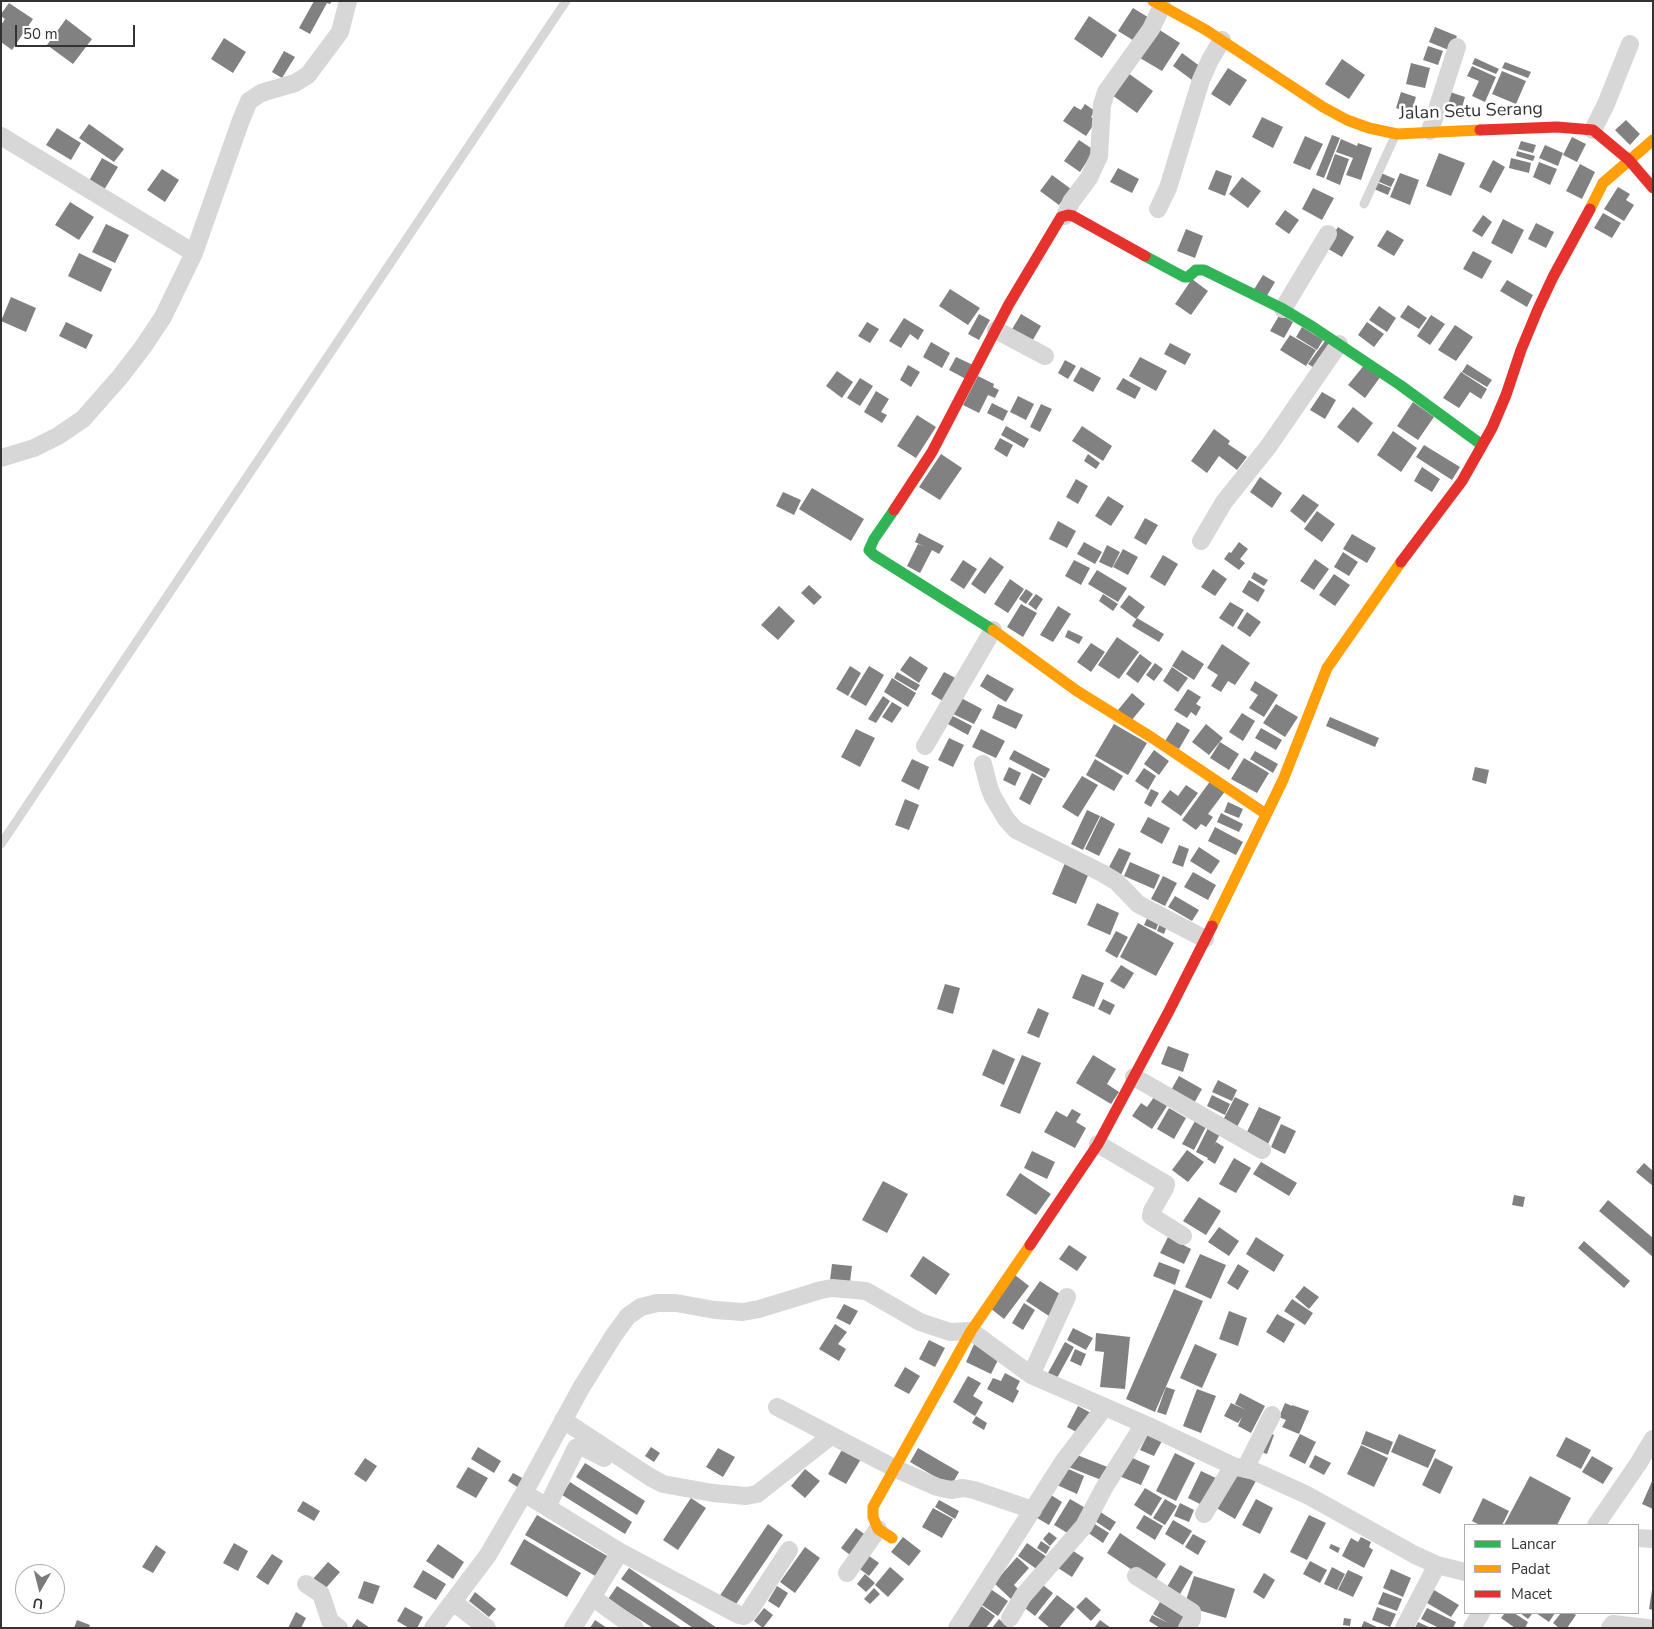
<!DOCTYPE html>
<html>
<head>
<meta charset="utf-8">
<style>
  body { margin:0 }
  #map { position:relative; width:1654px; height:1629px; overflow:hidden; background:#fff; font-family:"Nunito Sans",sans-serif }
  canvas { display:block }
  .frame { position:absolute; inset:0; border:2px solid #333; pointer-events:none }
  .legend { position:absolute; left:1464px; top:1524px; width:175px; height:90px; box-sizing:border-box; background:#fff; border:1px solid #adadad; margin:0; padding:6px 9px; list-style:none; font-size:15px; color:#333 }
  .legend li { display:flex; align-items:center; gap:10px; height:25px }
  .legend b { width:25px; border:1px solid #adadad }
  .north { position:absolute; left:15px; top:1564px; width:50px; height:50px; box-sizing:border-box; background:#fff; border:1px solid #adadad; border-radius:50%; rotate:188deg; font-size:14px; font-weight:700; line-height:20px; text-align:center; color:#333 }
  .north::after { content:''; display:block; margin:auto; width:18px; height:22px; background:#7a7a7a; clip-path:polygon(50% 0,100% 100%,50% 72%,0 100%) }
  .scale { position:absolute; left:15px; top:25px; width:120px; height:22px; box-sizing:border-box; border:2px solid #333; border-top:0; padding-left:6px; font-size:15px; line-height:18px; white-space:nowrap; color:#333; -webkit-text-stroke:4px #fff; paint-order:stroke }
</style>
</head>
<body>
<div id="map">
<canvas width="1654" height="1629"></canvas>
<div class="frame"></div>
<ul class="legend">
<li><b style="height:6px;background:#30b455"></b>Lancar</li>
<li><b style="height:6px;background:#ff9f0a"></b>Padat</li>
<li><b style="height:6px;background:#e5322d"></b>Macet</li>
</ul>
<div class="north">U</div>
<div class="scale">50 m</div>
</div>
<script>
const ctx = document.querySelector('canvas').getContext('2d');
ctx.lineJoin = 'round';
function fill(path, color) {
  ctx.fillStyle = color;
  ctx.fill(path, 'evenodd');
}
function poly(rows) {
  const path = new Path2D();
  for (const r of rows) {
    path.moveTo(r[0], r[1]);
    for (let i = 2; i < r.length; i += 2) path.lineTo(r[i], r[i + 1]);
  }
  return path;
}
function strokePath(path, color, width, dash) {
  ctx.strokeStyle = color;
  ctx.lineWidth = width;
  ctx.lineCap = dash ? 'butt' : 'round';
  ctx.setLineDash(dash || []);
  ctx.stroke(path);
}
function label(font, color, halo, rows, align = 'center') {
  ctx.font = font + ' "Nunito Sans",sans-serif';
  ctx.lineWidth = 5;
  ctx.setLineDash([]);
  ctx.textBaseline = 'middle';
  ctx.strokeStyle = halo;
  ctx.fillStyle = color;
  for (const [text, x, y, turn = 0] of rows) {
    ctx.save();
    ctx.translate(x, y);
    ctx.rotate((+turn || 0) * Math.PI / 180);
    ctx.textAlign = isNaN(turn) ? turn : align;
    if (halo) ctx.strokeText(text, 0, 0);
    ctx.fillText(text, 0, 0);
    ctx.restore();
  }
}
fill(poly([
  [314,1,332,1,330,4,327,3,310,34,299,28],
  [9,3,33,19,12,50,1,42,1,25,5,19,1,16,1,14],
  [1133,8,1151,19,1136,42,1118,31],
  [1089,16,1117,35,1102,58,1074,39],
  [66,19,92,39,73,64,47,45],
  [1435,27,1457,36,1451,51,1429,42],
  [1158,29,1180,43,1162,71,1140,58],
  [224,38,246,52,233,73,211,59],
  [1428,46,1443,51,1438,65,1423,60],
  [284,51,295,57,282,78,272,72],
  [1182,53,1201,67,1192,80,1173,66],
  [1475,58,1499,69,1496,74,1472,64],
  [1342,59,1365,75,1349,99,1325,84],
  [1505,62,1531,72,1528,78,1502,68],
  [1411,63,1430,68,1425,88,1406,84],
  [1472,66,1496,77,1485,102,1472,96,1479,81,1467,76],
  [1228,68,1247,80,1230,106,1211,94],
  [1502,71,1526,81,1516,104,1492,94],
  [1128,73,1153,91,1137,113,1112,95],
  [1447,91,1465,97,1459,118,1441,112],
  [1401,92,1416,97,1411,113,1396,108],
  [1085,104,1095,111,1091,117,1096,121,1086,136,1063,121,1074,106,1081,110],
  [1262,117,1283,127,1273,148,1252,137],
  [1626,120,1640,134,1630,145,1615,130],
  [89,124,124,149,114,162,79,138],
  [57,128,81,143,71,160,46,145],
  [1332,135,1340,138,1324,178,1316,175],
  [1305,136,1323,144,1310,170,1293,163],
  [1572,137,1586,144,1577,162,1563,155],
  [1341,139,1357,146,1358,143,1372,148,1361,180,1346,175,1353,158,1336,152],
  [1079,140,1094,150,1080,172,1064,161],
  [1521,141,1536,145,1533,153,1518,149],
  [1545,145,1563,153,1558,166,1539,158],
  [1517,151,1535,156,1533,161,1516,156],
  [1439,153,1465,163,1451,196,1426,186],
  [1335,154,1349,159,1340,185,1326,179],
  [102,158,118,167,104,190,89,181],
  [1511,158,1531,163,1529,173,1509,168],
  [1493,160,1505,167,1491,193,1479,187],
  [1539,162,1557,169,1550,185,1533,177],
  [1580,164,1595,172,1582,199,1566,191],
  [1118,168,1139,179,1132,193,1110,182],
  [162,169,179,180,165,202,147,190],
  [1216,170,1232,176,1225,196,1208,189],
  [1381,173,1395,179,1391,187,1377,181],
  [1400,173,1419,180,1410,205,1390,197],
  [1052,175,1071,189,1059,205,1040,191],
  [1242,177,1261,191,1248,208,1229,194],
  [1376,182,1391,188,1388,195,1374,189],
  [1618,187,1630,194,1626,200,1634,205,1624,221,1604,209],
  [1313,188,1334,198,1322,220,1302,209],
  [70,202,94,217,79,240,55,225],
  [1285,210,1299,220,1289,234,1275,224],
  [1603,213,1621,223,1612,238,1594,228],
  [1483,215,1492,222,1482,237,1472,231],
  [1503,219,1524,230,1512,254,1491,243],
  [1536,223,1554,232,1546,248,1528,239],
  [106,224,129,235,115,263,92,252],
  [1338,227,1354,237,1342,257,1325,247],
  [1186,229,1203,236,1195,258,1177,251],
  [1387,230,1404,240,1394,256,1377,246],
  [1473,251,1492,261,1482,279,1463,269],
  [79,253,112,269,101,292,68,276],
  [1263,275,1275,282,1265,299,1253,291],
  [1192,279,1208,291,1191,315,1175,304],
  [1507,280,1533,295,1527,307,1500,291],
  [950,289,980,308,968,325,939,306],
  [11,297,36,308,26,332,1,321],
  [1408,305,1427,318,1419,329,1400,317],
  [1379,306,1396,318,1387,332,1369,320],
  [979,314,990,320,979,340,968,334],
  [1021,314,1041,326,1031,343,1011,331],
  [1280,314,1293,322,1284,338,1270,331],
  [1431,315,1445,324,1430,345,1417,336],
  [904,318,924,330,918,340,910,334,901,348,889,341],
  [66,322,93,335,86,349,59,336],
  [867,322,879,329,870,343,858,336],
  [1367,322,1384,334,1374,347,1358,335],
  [1455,325,1473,337,1456,361,1438,350],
  [1302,327,1323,340,1317,350,1296,337],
  [1290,335,1316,350,1306,366,1280,350],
  [1325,341,1333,346,1316,369,1308,364],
  [931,342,950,353,942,368,923,357],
  [1170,343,1191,354,1185,365,1164,354],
  [956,357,973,365,966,379,949,370],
  [1140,357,1167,371,1156,391,1129,376],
  [1065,360,1076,366,1068,379,1058,373],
  [1365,364,1381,376,1365,398,1348,385],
  [1467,364,1492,380,1487,387,1462,372],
  [908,365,920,372,911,387,900,380],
  [1081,367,1101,378,1093,392,1073,381],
  [837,371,853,382,842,398,826,386],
  [1461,372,1487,389,1481,399,1470,392,1459,408,1443,398],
  [978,376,994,384,993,387,999,390,995,398,988,395,979,413,963,405],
  [860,378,873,386,860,406,847,398],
  [1123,378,1141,388,1135,399,1116,389],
  [876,391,889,399,881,412,887,415,882,423,864,412],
  [1322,392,1336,400,1325,419,1310,410],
  [1018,396,1034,404,1026,420,1010,412],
  [1413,402,1434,417,1418,440,1397,426],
  [992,403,1008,411,1003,421,987,413],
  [1041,404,1052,409,1040,432,1030,427],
  [1353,407,1373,423,1358,443,1337,427],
  [917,415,936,427,916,458,897,446],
  [1006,426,1029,439,1024,448,1001,435],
  [1082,426,1112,446,1103,461,1072,441],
  [1214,429,1230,441,1228,444,1247,457,1237,470,1219,456,1207,473,1191,461],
  [1393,431,1417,448,1401,472,1377,455],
  [1000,438,1013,445,1007,457,994,449],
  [1424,445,1460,467,1452,480,1416,457],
  [941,454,962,468,940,500,919,487],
  [1088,454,1100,463,1096,469,1084,461],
  [1422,467,1440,479,1432,492,1414,481],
  [1260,477,1282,493,1272,508,1250,492],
  [1076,479,1088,486,1078,504,1066,497],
  [812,488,864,519,851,541,799,509],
  [783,492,801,500,794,515,776,506],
  [1303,494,1319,505,1305,523,1290,511],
  [1108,496,1124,506,1111,526,1095,516],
  [1317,511,1335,524,1322,542,1304,529],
  [1145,518,1158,525,1146,545,1134,538],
  [1058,521,1076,531,1067,548,1049,539],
  [919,533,944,546,939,554,932,550,920,573,907,566,918,544,925,547,915,542],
  [1352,534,1376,548,1367,563,1343,549],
  [1084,542,1102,552,1095,564,1077,554],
  [1239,542,1248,549,1240,559,1245,563,1239,570,1224,559,1229,552,1231,553],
  [1107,545,1120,552,1112,568,1099,562],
  [1123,549,1138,557,1128,575,1113,567],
  [1343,552,1358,562,1349,576,1334,567],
  [1163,555,1178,564,1165,586,1150,577],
  [990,557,1004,567,985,594,971,584],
  [1315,559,1329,569,1314,590,1300,581],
  [963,560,977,569,964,589,950,580],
  [1074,560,1090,568,1081,585,1065,576],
  [1213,569,1227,579,1215,596,1201,587],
  [1097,570,1127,588,1118,602,1088,584],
  [1254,572,1268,580,1264,586,1251,578],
  [1334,574,1350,585,1335,606,1319,595],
  [1010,579,1024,589,1008,613,994,604],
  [1249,580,1265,590,1258,602,1242,592],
  [809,585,822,597,814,605,801,593],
  [1026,589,1033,594,1026,604,1019,599],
  [1036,594,1043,599,1036,610,1028,604],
  [1103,594,1118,604,1113,611,1099,601],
  [1129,595,1145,607,1136,619,1120,607],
  [1230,602,1244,610,1233,627,1219,618],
  [1021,604,1037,613,1023,637,1007,627],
  [779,606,795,621,778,640,761,625],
  [1058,606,1071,614,1053,642,1040,635],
  [1247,612,1261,622,1250,637,1237,628],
  [1137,618,1164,634,1159,642,1132,626],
  [1068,630,1083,637,1079,644,1065,637],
  [1117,637,1139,652,1119,679,1098,665],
  [1091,643,1105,652,1091,672,1077,662],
  [1222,644,1250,663,1235,685,1228,681,1221,692,1211,686,1218,675,1207,668],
  [1182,650,1204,664,1194,680,1172,666],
  [1140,654,1152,663,1138,683,1126,674],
  [910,656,928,668,919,683,900,670],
  [1155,663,1163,669,1154,681,1146,675],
  [850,666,861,673,848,696,836,689],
  [869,666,884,675,866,706,850,697],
  [1172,667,1188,678,1178,692,1163,681],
  [897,672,920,685,916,691,894,678],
  [944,672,961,681,948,704,931,694],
  [987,674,1014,689,1006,702,980,686],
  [892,678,916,693,908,707,884,692],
  [1255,681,1278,695,1264,717,1249,708,1258,695,1250,690],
  [1188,689,1201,697,1196,704,1201,707,1196,716,1191,712,1187,718,1174,710],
  [1132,693,1145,704,1131,721,1118,710],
  [883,696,890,701,876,723,868,719],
  [961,698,982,709,974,724,953,714],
  [892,702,902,708,892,723,882,717],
  [998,704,1023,715,1016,729,992,718],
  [1276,704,1298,717,1285,737,1263,723],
  [1242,713,1255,721,1243,741,1229,732],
  [951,715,972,726,968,735,946,723],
  [1330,717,1379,738,1375,747,1326,726],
  [1177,722,1190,730,1179,749,1165,741],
  [1114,724,1147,743,1128,775,1095,756],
  [1206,724,1223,738,1209,755,1192,742],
  [1261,728,1282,740,1276,750,1255,738],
  [856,729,875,738,860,767,841,757],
  [981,729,1005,741,996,758,972,747],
  [949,738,964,745,953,767,938,760],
  [1220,742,1239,754,1229,770,1210,758],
  [1014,750,1050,769,1045,778,1009,759],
  [1154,750,1169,761,1159,775,1144,764],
  [1255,751,1278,764,1273,773,1250,759],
  [1244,758,1269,773,1257,793,1231,779],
  [912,759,929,767,919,790,901,781],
  [1095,759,1123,776,1114,791,1086,775],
  [1009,767,1021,773,1015,786,1003,780],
  [1475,767,1489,770,1486,784,1472,780],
  [1144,768,1156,776,1148,790,1135,781],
  [1032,773,1043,779,1030,805,1019,799],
  [1082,776,1098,785,1078,817,1062,807],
  [1211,780,1226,790,1208,814,1213,817,1206,827,1201,824,1196,830,1182,820],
  [1186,785,1198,793,1181,816,1161,802,1170,790,1178,796],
  [1151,789,1159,793,1151,807,1144,803],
  [905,799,919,805,909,830,895,825],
  [1228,802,1243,809,1239,818,1224,812],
  [1087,810,1100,816,1083,850,1071,844],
  [1221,813,1243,824,1239,832,1217,822],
  [1101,816,1115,824,1099,856,1085,849],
  [1148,817,1170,828,1162,844,1140,832],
  [1215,827,1243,842,1236,855,1208,841],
  [1179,845,1189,849,1183,867,1172,863],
  [1199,847,1220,861,1211,874,1190,861],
  [1119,848,1131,853,1120,877,1107,871],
  [1130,862,1160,875,1154,889,1124,876],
  [1065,863,1089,873,1076,904,1052,894],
  [1193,872,1216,885,1208,900,1184,887],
  [1163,876,1177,883,1165,906,1151,899],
  [1175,896,1199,910,1192,921,1168,907],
  [1097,903,1119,913,1110,935,1087,925],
  [1149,914,1160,919,1156,930,1144,925],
  [1161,920,1168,923,1164,934,1157,931],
  [1138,923,1174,943,1156,976,1120,957],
  [1116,931,1128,937,1117,958,1105,951],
  [1121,965,1134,973,1124,989,1110,981],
  [1082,974,1104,983,1094,1007,1072,998],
  [945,984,960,988,953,1014,937,1009],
  [1103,999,1115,1005,1110,1015,1098,1009],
  [1038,1008,1049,1013,1039,1038,1027,1033],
  [1168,1046,1189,1054,1183,1072,1161,1064],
  [993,1049,1015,1059,1004,1085,982,1075],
  [1022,1055,1041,1063,1020,1114,1000,1106],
  [1093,1055,1116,1069,1107,1084,1119,1092,1111,1104,1076,1083],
  [1179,1076,1202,1089,1193,1105,1170,1092],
  [1218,1080,1237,1090,1232,1101,1212,1092],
  [1212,1095,1230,1104,1225,1115,1207,1106],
  [1154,1097,1167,1106,1152,1129,1132,1116,1141,1103,1147,1107],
  [1235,1097,1249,1104,1236,1129,1222,1122],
  [1259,1107,1281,1117,1268,1144,1246,1134],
  [1169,1108,1186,1118,1174,1139,1157,1129],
  [1072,1109,1081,1114,1076,1122,1086,1128,1075,1148,1044,1132,1056,1111,1067,1117],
  [1195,1121,1206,1127,1194,1150,1182,1144],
  [1281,1124,1296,1131,1285,1154,1271,1147],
  [1208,1128,1220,1134,1213,1147,1216,1142,1224,1147,1215,1164,1207,1159,1208,1158,1196,1152],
  [1187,1150,1204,1162,1188,1182,1172,1170],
  [1032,1151,1055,1162,1047,1179,1024,1168],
  [1234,1158,1251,1168,1236,1193,1219,1184],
  [1261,1162,1297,1183,1289,1196,1253,1174],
  [1644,1163,1653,1171,1653,1186,1636,1172],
  [1020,1173,1051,1194,1036,1215,1006,1195],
  [883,1181,908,1194,887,1233,862,1220],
  [1514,1195,1525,1197,1523,1207,1512,1205],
  [1199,1197,1221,1211,1206,1235,1183,1221],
  [1608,1200,1653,1238,1653,1257,1599,1211],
  [1219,1227,1239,1241,1229,1256,1208,1242],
  [1168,1237,1191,1249,1184,1264,1160,1253],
  [1256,1237,1284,1255,1274,1272,1246,1254],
  [1584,1241,1630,1281,1624,1288,1578,1248],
  [1069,1245,1087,1257,1077,1271,1059,1259],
  [1200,1254,1226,1265,1211,1299,1185,1287],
  [923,1256,950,1274,936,1295,910,1276],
  [1159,1262,1180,1270,1175,1285,1153,1276],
  [832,1264,852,1266,850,1282,830,1280],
  [1238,1264,1249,1271,1238,1290,1227,1283],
  [1015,1275,1029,1286,1004,1319,990,1308],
  [1040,1281,1063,1296,1049,1316,1026,1301],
  [1304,1286,1319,1297,1309,1309,1295,1297],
  [1174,1289,1203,1301,1155,1412,1126,1399],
  [1292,1299,1313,1313,1305,1325,1284,1311],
  [1024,1303,1035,1310,1023,1330,1012,1323],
  [844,1304,858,1311,850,1325,836,1318],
  [1229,1311,1247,1318,1238,1346,1219,1339],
  [1277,1314,1295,1324,1284,1343,1266,1332],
  [835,1324,847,1332,838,1344,846,1349,839,1361,819,1349],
  [1073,1328,1093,1338,1086,1350,1067,1340],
  [1096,1333,1130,1337,1125,1389,1100,1387,1104,1352,1095,1351],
  [929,1340,945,1348,935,1367,919,1359],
  [975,1342,1001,1354,991,1374,966,1362],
  [1065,1342,1074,1347,1057,1378,1048,1373],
  [1195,1344,1217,1354,1202,1388,1180,1378],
  [1075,1349,1086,1354,1081,1366,1070,1361],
  [905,1367,920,1376,909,1394,894,1386],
  [1005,1373,1020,1381,1016,1389,1019,1391,1013,1403,987,1389,993,1378,1001,1381],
  [968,1376,981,1383,973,1396,983,1402,975,1416,953,1402],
  [1166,1387,1175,1390,1166,1415,1157,1412],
  [1197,1389,1216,1396,1201,1433,1183,1426],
  [1240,1393,1265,1406,1251,1433,1238,1426,1242,1417,1238,1423,1224,1416,1231,1403,1246,1410,1235,1404],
  [1285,1403,1292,1406,1292,1405,1309,1411,1299,1434,1282,1427,1286,1420,1279,1417],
  [1078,1406,1093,1414,1082,1435,1067,1427],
  [976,1416,987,1423,984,1430,972,1423],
  [1366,1431,1393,1442,1388,1455,1361,1444],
  [1149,1432,1163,1439,1154,1456,1140,1450],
  [1268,1432,1274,1435,1267,1454,1261,1452],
  [1300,1434,1316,1442,1305,1464,1289,1456],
  [1399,1434,1436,1450,1428,1468,1391,1452],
  [1566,1437,1591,1450,1581,1469,1556,1456],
  [1361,1445,1388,1458,1374,1487,1347,1474],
  [478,1447,501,1461,494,1473,471,1459],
  [651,1447,660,1453,654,1462,645,1456],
  [718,1448,735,1457,723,1477,706,1467],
  [843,1448,861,1459,846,1484,828,1474],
  [918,1448,959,1472,951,1486,910,1462],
  [1072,1453,1110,1468,1104,1481,1066,1466],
  [1175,1453,1195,1463,1176,1501,1156,1491],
  [1315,1455,1331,1463,1324,1475,1309,1467],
  [1128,1456,1150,1466,1141,1485,1119,1476],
  [1592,1456,1613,1468,1603,1484,1582,1472],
  [365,1458,377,1466,366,1482,354,1474],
  [1435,1458,1453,1467,1440,1494,1422,1485],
  [585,1463,645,1501,637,1515,576,1477],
  [468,1467,488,1478,476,1498,456,1487],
  [1064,1467,1084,1476,1077,1494,1057,1485],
  [1235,1467,1257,1479,1235,1519,1213,1506],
  [805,1469,820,1481,805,1498,791,1486],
  [1201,1471,1218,1479,1204,1506,1188,1498],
  [513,1473,524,1479,519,1488,508,1481],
  [1530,1476,1571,1498,1557,1525,1504,1525],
  [1653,1479,1653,1509,1642,1504],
  [570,1482,632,1522,625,1534,562,1495],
  [1145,1488,1162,1498,1151,1516,1134,1505],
  [1051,1495,1062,1502,1049,1525,1037,1518],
  [691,1498,706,1508,678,1550,663,1540],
  [1483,1498,1509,1511,1502,1525,1480,1525,1472,1521],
  [1070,1499,1087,1509,1071,1535,1054,1525],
  [1165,1499,1177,1506,1165,1525,1153,1518],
  [1256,1499,1273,1508,1260,1534,1242,1525],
  [939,1500,959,1511,955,1519,935,1507],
  [303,1501,320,1511,314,1521,297,1511],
  [1180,1503,1194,1510,1189,1522,1174,1516],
  [933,1508,953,1519,942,1538,922,1527],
  [1097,1510,1116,1522,1110,1531,1092,1519],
  [537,1515,609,1557,597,1577,525,1535],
  [1144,1515,1163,1526,1155,1540,1136,1528],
  [1309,1515,1326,1523,1307,1560,1290,1552],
  [1173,1520,1192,1531,1183,1545,1165,1534],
  [1090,1521,1109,1533,1103,1543,1084,1530],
  [768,1524,783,1535,734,1607,719,1597],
  [856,1528,870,1538,854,1558,841,1548],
  [1049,1532,1057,1538,1050,1546,1043,1539],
  [1120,1533,1166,1564,1153,1584,1107,1553],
  [1193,1534,1206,1541,1198,1555,1185,1547],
  [903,1537,921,1551,909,1566,891,1552],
  [1361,1537,1371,1542,1369,1547,1373,1550,1364,1568,1342,1556,1351,1538,1358,1542],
  [524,1539,581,1573,567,1597,510,1564],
  [1041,1541,1050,1547,1046,1554,1037,1548],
  [234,1543,248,1551,238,1571,223,1563],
  [1027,1543,1047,1557,1038,1570,1018,1556],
  [438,1544,464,1562,453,1579,426,1561],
  [1331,1544,1340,1548,1338,1553,1329,1548],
  [156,1545,166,1552,153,1573,142,1567],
  [805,1547,820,1558,795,1593,780,1582],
  [1067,1547,1084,1558,1072,1577,1055,1566],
  [865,1553,879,1563,869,1576,856,1566],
  [272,1554,283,1561,268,1585,256,1577],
  [1017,1557,1029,1568,1014,1585,1020,1591,1012,1600,994,1583],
  [1310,1561,1327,1570,1320,1583,1303,1574],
  [328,1562,340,1572,325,1589,313,1579],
  [1180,1565,1193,1572,1180,1594,1167,1587],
  [890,1567,904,1579,888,1597,875,1585],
  [1332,1567,1345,1574,1337,1590,1324,1584],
  [629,1568,717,1628,693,1628,621,1579],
  [1391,1569,1411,1578,1403,1597,1383,1588],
  [423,1570,446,1584,436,1600,413,1587],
  [1348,1570,1363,1577,1353,1597,1338,1590],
  [1264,1573,1275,1580,1264,1599,1253,1592],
  [865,1574,875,1583,866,1592,857,1584],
  [1194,1576,1235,1589,1226,1618,1184,1606],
  [364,1581,380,1586,373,1604,358,1598],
  [1039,1582,1053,1593,1035,1616,1021,1605],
  [617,1586,682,1628,653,1628,608,1599],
  [777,1586,788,1593,779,1608,768,1601],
  [874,1588,880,1594,870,1604,864,1599],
  [989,1588,1008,1601,998,1616,979,1603],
  [1434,1590,1459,1605,1451,1617,1427,1603],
  [1652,1590,1653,1590,1653,1610,1649,1609],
  [475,1592,496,1609,489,1617,469,1601],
  [1383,1592,1402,1599,1397,1611,1378,1604],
  [1057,1595,1075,1609,1059,1628,1050,1628,1038,1618],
  [1086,1597,1101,1610,1091,1621,1076,1607],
  [1160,1602,1187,1618,1181,1628,1160,1628,1149,1621,1152,1615,1168,1623,1153,1614],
  [980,1605,995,1616,986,1628,965,1628],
  [405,1607,423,1617,417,1628,409,1628,397,1621],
  [1377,1607,1396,1614,1390,1627,1372,1620],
  [764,1608,773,1615,763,1628,754,1621],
  [1427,1608,1456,1622,1453,1628,1439,1628,1421,1619],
  [296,1612,306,1618,301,1628,288,1628],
  [1505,1613,1514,1613,1528,1622,1525,1628,1515,1628,1501,1618],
  [1520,1613,1531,1613,1532,1614,1528,1619],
  [1536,1613,1555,1613,1549,1622],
  [1561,1613,1573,1613,1576,1615,1567,1628,1559,1628,1553,1623],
  [1344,1618,1351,1619,1350,1626,1343,1625],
  [357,1619,370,1628,351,1628],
  [999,1619,1009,1628,992,1628],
  [77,1620,90,1625,89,1628,74,1628],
  [595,1620,607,1628,590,1628],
  [1100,1620,1111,1628,1094,1628],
  [1364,1621,1379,1628,1361,1628],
  [1418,1622,1431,1628,1415,1628]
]), '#818181');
strokePath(poly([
  [1364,204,1395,136],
  [1,844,566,1]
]), '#d7d7d7', 9);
strokePath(poly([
  [1593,130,1606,104,1630,44],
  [1430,131,1457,47],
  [1,136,194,253],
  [1158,209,1168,188,1201,80,1210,60,1222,40],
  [1065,216,1071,202,1089,178,1099,156,1102,105,1106,92,1151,29,1162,6],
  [1283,309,1328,234],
  [996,330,1045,356],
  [1,458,34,448,58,436,83,419,120,377,143,347,163,317,194,253,241,120,249,101,261,93,295,83,308,75,340,32,348,1],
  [1201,541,1224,502,1268,447,1339,344],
  [925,746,993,630],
  [983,764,989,787,993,797,1006,819,1016,830,1102,873,1117,882,1138,904,1205,939],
  [1134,1077,1262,1150],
  [1098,1144,1166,1184,1165,1188,1152,1211,1151,1216,1183,1236],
  [1031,1375,1067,1297],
  [777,1407,894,1468,937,1487,951,1490,963,1488,974,1490,1033,1510],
  [563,1420,650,1477,663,1484,713,1493,746,1496,757,1494,831,1436],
  [1245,1469,1272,1415],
  [524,1493,620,1552,739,1615,744,1616,748,1613,789,1550],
  [547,1507,576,1448,583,1447,604,1458],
  [1204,1514,1233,1466],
  [1596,1525,1638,1464,1653,1439],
  [1638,1538,1653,1539],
  [847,1573,878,1529],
  [1136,1576,1192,1612,1192,1619,1187,1628],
  [306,1584,321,1594,330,1621,339,1628],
  [592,1597,635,1628],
  [453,1602,487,1628],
  [1010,1618,1023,1596,1084,1526,1104,1488,1144,1424],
  [433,1628,488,1555,524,1493,581,1388,614,1335,628,1316,641,1307,657,1303,676,1303,715,1310,743,1312,759,1309,821,1290,832,1288,866,1291,920,1322,950,1332,971,1331,1031,1375,1144,1424,1233,1466,1254,1471,1307,1495,1415,1555,1437,1565,1465,1572],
  [573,1628,620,1552],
  [957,1628,1063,1462,1104,1408],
  [1404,1628,1437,1565],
  [1472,1628,1481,1613],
  [1610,1628,1613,1624,1648,1628]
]), '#d7d7d7', 18);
strokePath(poly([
  [1145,256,1184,277,1188,277,1196,270,1204,270,1283,309,1313,327,1400,385,1482,445],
  [894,510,874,539,869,550,874,555,993,630]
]), '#30b455', 11);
strokePath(poly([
  [1153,1,1206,30,1323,107,1347,120,1369,128,1397,134,1480,130],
  [1590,209,1603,183,1653,140],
  [993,630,1077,691,1151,737,1266,814],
  [1212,926,1283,780,1327,668,1401,562],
  [892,1538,878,1529,873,1517,873,1507,971,1331,1030,1245]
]), '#ff9f0a', 11);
strokePath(poly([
  [1480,130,1557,127,1593,130,1629,160,1653,188],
  [894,510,932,452,1009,304,1061,217,1068,215,1073,216,1145,256],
  [1401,562,1462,481,1492,428,1506,395,1521,350,1538,309,1553,277,1590,209],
  [1030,1245,1098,1144,1169,1011,1212,926]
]), '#e5322d', 11);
label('18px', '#333', '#fff', [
  ["Jalan Setu Serang",1471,112,-2]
]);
</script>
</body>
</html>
